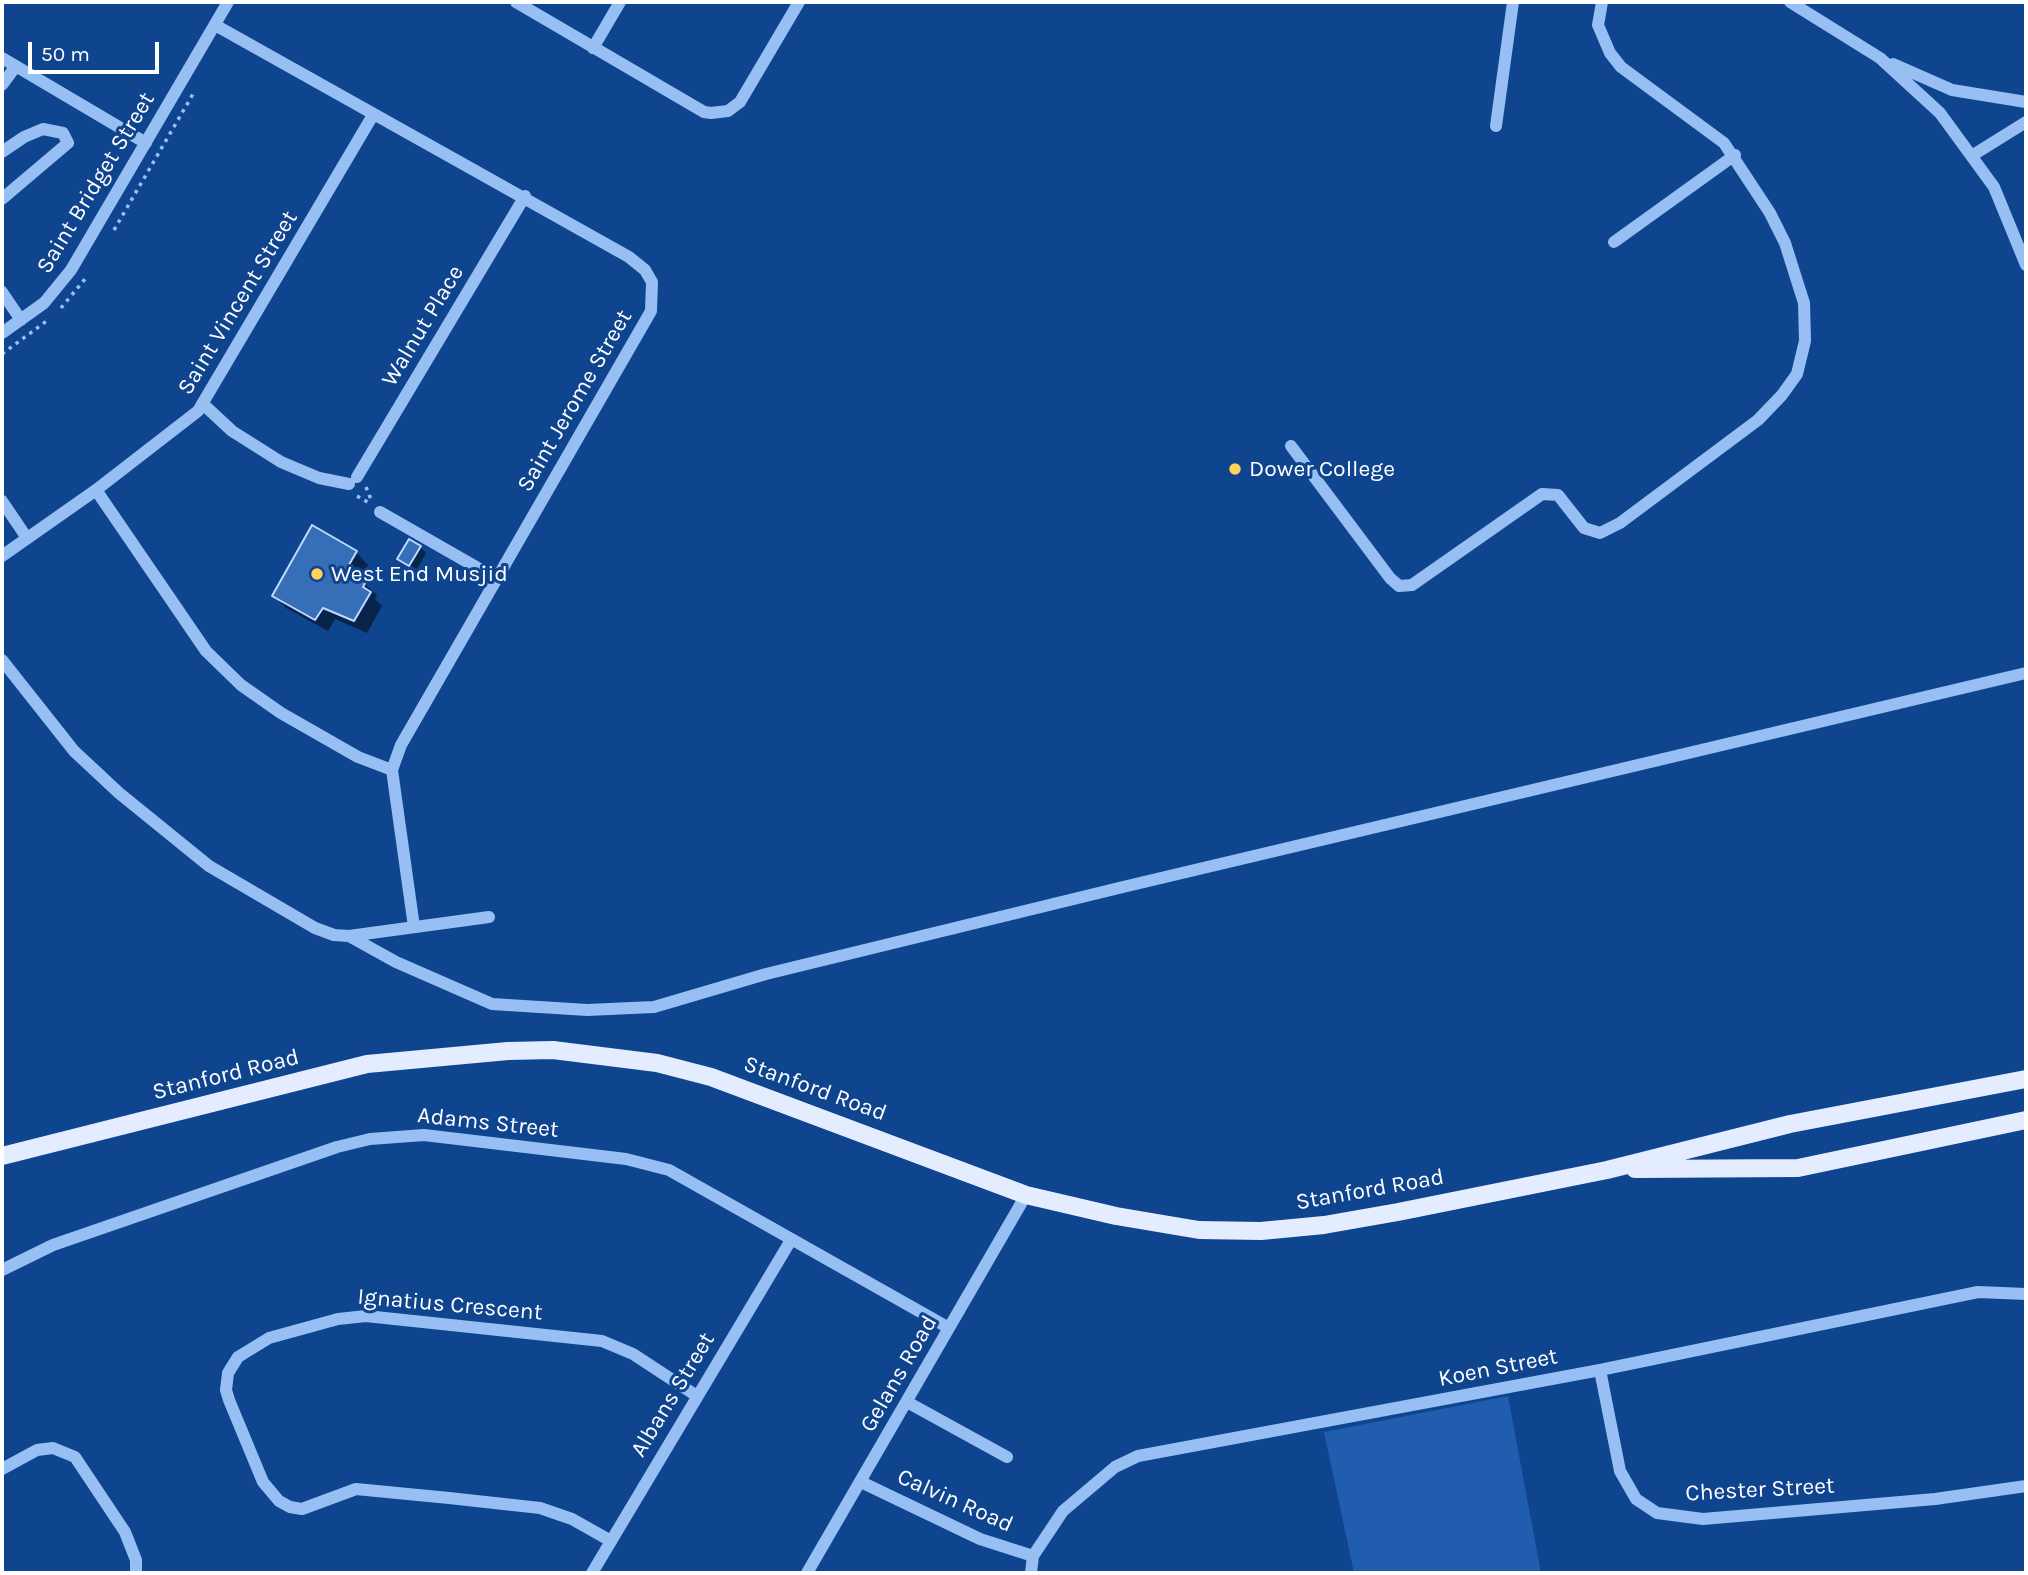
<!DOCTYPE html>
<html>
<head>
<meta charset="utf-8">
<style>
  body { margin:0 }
  #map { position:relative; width:2028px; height:1575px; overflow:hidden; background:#0f448e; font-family:Karla,sans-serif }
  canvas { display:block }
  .frame { position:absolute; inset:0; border:4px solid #fff; pointer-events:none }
  .scale { position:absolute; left:28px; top:42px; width:131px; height:32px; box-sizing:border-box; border:4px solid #fff; border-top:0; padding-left:9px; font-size:21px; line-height:24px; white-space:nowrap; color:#fff; -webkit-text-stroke:5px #0f448e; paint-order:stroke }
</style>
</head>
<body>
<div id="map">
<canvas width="2028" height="1575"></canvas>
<div class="frame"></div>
<div class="scale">50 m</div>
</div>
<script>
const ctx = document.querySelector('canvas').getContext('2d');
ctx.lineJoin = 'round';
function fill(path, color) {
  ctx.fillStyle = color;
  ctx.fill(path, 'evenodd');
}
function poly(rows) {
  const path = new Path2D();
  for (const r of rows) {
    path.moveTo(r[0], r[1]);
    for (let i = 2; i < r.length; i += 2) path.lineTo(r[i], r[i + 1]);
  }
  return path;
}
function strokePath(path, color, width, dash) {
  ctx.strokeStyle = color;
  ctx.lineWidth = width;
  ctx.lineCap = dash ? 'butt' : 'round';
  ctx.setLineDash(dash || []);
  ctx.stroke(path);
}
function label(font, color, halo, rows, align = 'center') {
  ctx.font = font + ' Karla,sans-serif';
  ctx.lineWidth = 6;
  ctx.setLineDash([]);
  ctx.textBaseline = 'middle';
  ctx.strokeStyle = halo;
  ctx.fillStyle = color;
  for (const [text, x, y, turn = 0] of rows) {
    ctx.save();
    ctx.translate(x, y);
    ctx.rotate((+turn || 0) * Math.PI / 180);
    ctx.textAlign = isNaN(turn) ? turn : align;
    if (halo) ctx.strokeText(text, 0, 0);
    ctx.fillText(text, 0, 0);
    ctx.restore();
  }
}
fill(poly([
  [1508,1396,1541,1573,1354,1573,1324,1432]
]), '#205dae');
fill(poly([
  [420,547,426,553,417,569,399,559],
  [356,552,368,565,360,580,377,595,375,599,382,606,367,633,335,619,328,631,286,608,274,595]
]), '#0007');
const building = poly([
  [312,525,357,551,346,570,366,581,363,587,371,592,354,621,323,608,315,620,272,596,312,525],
  [409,539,421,546,409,566,397,559,409,539]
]);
fill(building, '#376eb8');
strokePath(building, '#bedafe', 2);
strokePath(poly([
  [114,230,193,94],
  [61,308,85,279],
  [2,354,48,320],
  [366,487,372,502],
  [357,496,371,504]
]), '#97bff3', 3.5, [3.5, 5]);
strokePath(poly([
  [516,2,704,112,711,113,728,111,740,102,799,2],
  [1790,2,1880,58,1940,113,1994,187,2026,265],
  [215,25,629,257,645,270,652,282,651,311,401,745,392,770,414,927],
  [593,48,620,2],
  [2,58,146,143],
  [1893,64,1952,90,2026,102],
  [2,85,16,66],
  [1496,126,1513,2],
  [2,152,24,137,43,129,63,133,68,143,2,199],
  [1973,155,2026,122],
  [1614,242,1735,155],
  [2,292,21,320],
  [2,333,44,303,71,270,228,2],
  [203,404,232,431,281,462,319,478,349,484],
  [1291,446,1390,578,1399,586,1412,585,1542,494,1558,495,1584,528,1600,533,1620,523,1758,420,1782,395,1797,374,1805,341,1804,303,1785,243,1770,213,1724,143,1621,67,1610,53,1598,25,1602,2],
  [357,477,525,196],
  [96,490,206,651,241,685,281,713,358,757,392,770],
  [2,501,27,538],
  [380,512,497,579],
  [2,556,96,490,198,411,373,115],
  [2,660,74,751,119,793,209,866,315,928,334,935,349,936,489,917],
  [349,936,396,962,492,1004,587,1010,654,1007,766,974,1123,887,2026,673],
  [2,1270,53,1245,337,1147,370,1139,424,1135,626,1159,669,1170,949,1328],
  [1600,1370,1620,1471,1636,1499,1657,1513,1703,1519,1935,1499,2026,1486],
  [907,1402,1007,1457],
  [2,1469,37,1450,53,1448,75,1457,125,1532,136,1560,136,1573],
  [861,1482,980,1539,1033,1556],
  [611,1541,572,1519,540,1508,449,1498,356,1489,302,1509,290,1507,279,1501,263,1482,229,1400,226,1390,228,1373,238,1357,269,1338,338,1319,366,1316,602,1341,633,1354,697,1396],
  [592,1573,791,1240],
  [807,1573,1026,1195],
  [1031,1573,1033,1556,1063,1511,1115,1467,1138,1456,1600,1370,1978,1292,2026,1294]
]), '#97bff3', 12);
strokePath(poly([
  [2,1156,367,1064,508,1051,553,1050,657,1063,711,1077,1026,1195,1116,1216,1199,1230,1261,1231,1324,1225,1398,1212,1607,1170,1790,1124,2026,1079],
  [1635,1169,1798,1168,2026,1120]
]), '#e3edff', 18);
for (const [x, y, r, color] of [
  [1235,469,7,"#ffd359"],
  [317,574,7,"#ffd359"]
]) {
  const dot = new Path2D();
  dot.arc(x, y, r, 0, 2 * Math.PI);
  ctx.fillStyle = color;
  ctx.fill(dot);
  strokePath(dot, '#0f448e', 2.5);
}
label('23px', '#fff', '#0f448e', [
  ["Saint Bridget Street",96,183,-59],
  ["Saint Vincent Street",238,303,-59],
  ["Walnut Place",423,326,-59],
  ["Saint Jerome Street",575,401,-60],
  ["Stanford Road",226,1075,-14],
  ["Stanford Road",815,1089,20],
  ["Adams Street",488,1123,6],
  ["Stanford Road",1370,1190,-10],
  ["Ignatius Crescent",450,1305,5],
  ["Koen Street",1498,1368,-11],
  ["Gelans Road",899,1374,-60],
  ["Albans Street",673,1395,-59],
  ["Chester Street",1760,1490,-3],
  ["Calvin Road",955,1501,24]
]);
label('23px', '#fff', '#0f448e', [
  ["Dower College",1249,469],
  ["West End Musjid",331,574]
], 'left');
</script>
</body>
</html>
